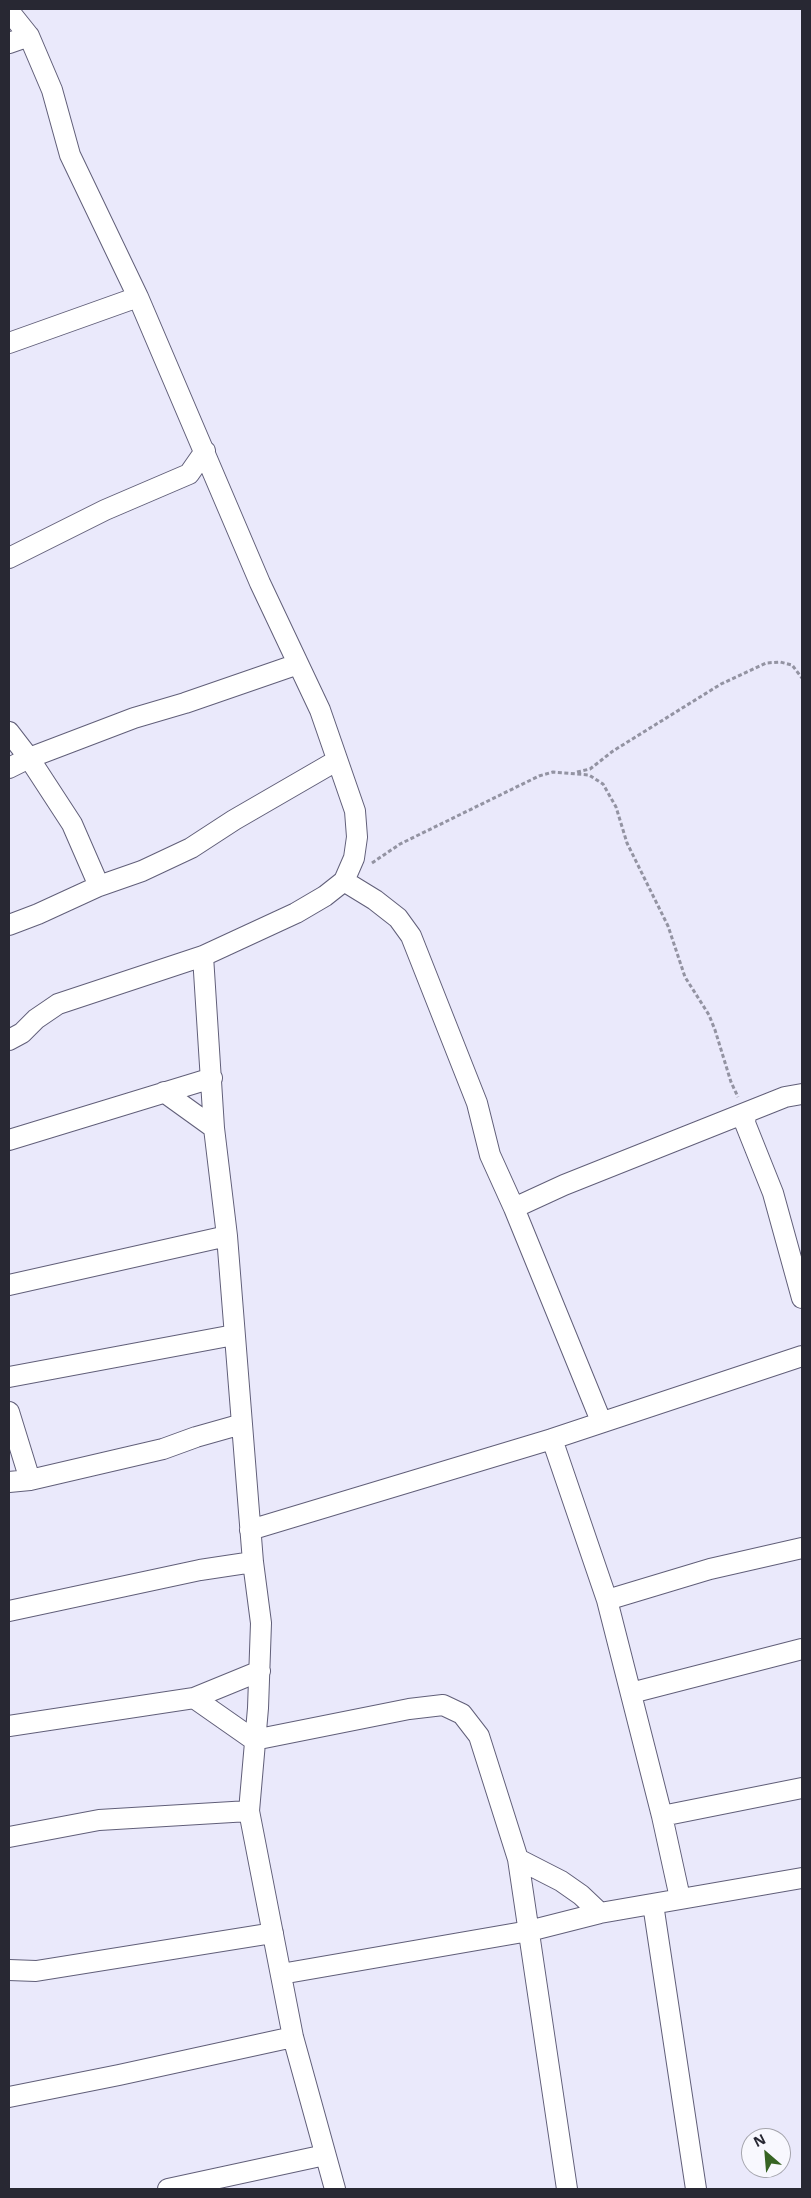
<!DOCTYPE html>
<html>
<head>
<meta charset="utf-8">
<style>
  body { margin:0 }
  #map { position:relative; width:811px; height:2198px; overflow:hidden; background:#eae9fb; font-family:"Open Sans",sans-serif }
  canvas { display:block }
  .frame { position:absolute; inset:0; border:10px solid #282833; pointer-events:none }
  .north { position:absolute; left:741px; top:2128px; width:50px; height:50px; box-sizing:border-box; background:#f8f8fe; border:1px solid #a5a5ad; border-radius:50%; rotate:333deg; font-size:14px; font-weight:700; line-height:20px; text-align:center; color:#282833 }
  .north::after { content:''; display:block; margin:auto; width:18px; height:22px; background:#376423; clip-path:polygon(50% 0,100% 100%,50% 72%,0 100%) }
</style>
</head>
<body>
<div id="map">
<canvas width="811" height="2198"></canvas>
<div class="frame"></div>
<div class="north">N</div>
</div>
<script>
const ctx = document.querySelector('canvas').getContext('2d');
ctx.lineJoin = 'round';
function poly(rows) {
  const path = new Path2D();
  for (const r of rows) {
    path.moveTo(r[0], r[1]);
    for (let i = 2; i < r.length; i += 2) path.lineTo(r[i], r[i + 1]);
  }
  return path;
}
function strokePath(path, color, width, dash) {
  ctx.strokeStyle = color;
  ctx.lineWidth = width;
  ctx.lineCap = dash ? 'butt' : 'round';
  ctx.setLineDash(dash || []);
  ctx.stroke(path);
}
const minor = poly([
  [9,11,29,36,52,90,70,155,138,297,260,583,320,710,355,811,357,837,354,858,344,881,325,896,296,913,203,956,58,1004,36,1019,22,1033,9,1040],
  [9,43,29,36],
  [9,343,138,297],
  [9,558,105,510,189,474,205,451],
  [9,732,29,758,72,824,99,886],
  [9,768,29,758,134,718,185,703,298,664],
  [344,881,375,900,398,918,411,936,477,1103,490,1155,514,1208,601,1421],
  [9,925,38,914,99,886,142,871,191,848,234,820,336,761],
  [203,956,214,1128,227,1236,253,1562,261,1623,258,1708,249,1811,293,2037,335,2189],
  [164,1092,214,1128],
  [746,1114,745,1123,773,1193,802,1298],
  [9,1140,212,1078],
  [514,1208,564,1185,785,1097,802,1094],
  [9,1285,227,1236],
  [9,1377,234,1335],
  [9,1412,30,1480],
  [552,1439,607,1600,662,1816,680,1898],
  [9,1482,30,1480,163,1449,196,1437,242,1424],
  [250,1530,552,1439,802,1356],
  [607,1600,710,1569,802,1548],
  [9,1611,200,1570,253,1562],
  [631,1693,802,1649],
  [194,1698,254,1740,409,1709,443,1705,462,1714,479,1736,518,1859,567,2189],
  [9,1726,194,1698,260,1671],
  [662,1816,802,1788],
  [9,1837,99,1820,249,1811],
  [518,1859,561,1881,581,1895,600,1913],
  [653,1904,696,2189],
  [9,1970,36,1971,273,1933],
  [281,1974,529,1931,600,1913,802,1878],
  [9,2097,119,2075,293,2037],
  [168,2189,325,2155]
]);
strokePath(minor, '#615f79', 22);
strokePath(poly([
  [577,772,590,769,613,751,721,684,766,663,780,662,792,665,802,678],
  [372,863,400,844,539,776,553,772,589,775,603,784,616,807,627,843,668,926,685,977,709,1015,715,1030,731,1082,738,1097]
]), '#9393a2', 3, [4, 2.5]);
strokePath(minor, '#fff', 20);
</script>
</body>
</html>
